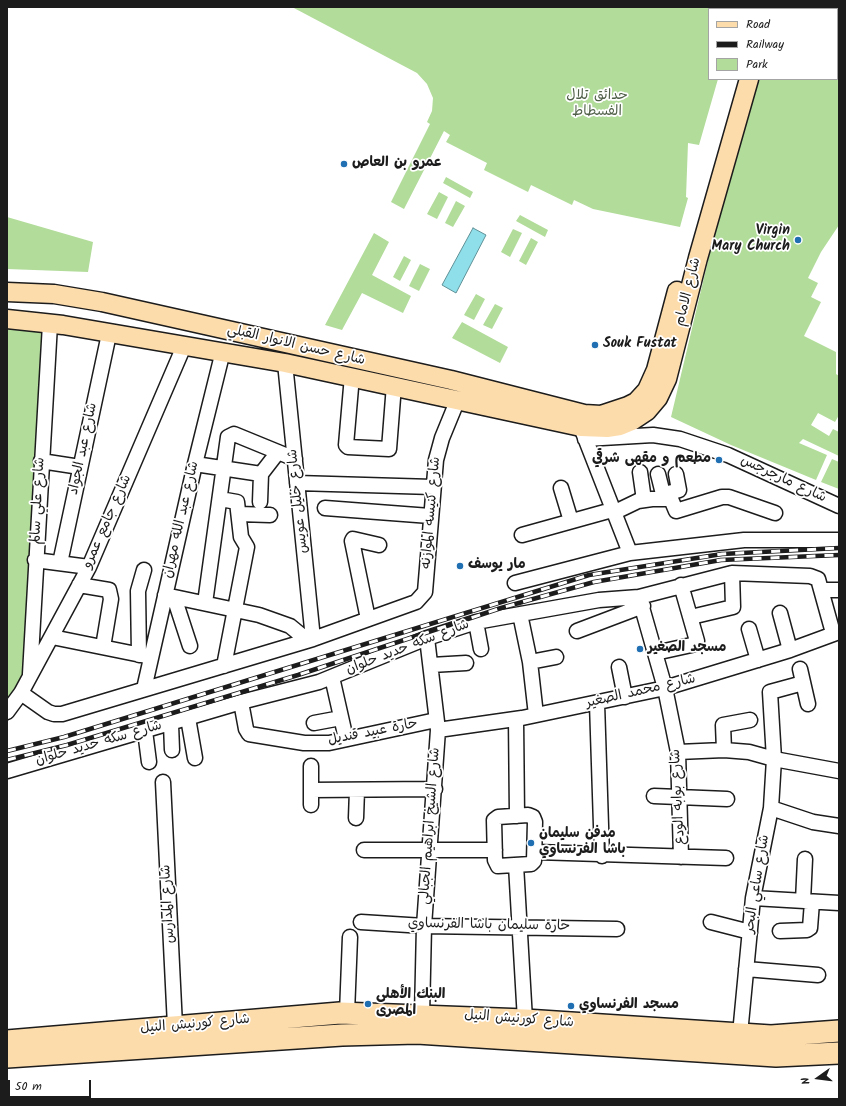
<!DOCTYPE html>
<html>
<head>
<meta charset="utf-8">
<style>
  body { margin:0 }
  #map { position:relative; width:846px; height:1106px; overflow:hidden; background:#fff; font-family:Kalam,sans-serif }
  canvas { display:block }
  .frame { position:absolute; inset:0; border:8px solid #1c1c1c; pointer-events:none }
  .legend { position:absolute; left:708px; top:8px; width:130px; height:72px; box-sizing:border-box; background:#fff; border:1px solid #a4a4a4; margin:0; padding:5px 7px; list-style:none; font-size:12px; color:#1c1c1c }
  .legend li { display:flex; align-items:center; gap:8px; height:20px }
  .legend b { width:20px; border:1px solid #a4a4a4 }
  .north { position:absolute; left:798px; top:1058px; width:40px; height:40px; -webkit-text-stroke:3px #fff; paint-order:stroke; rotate:256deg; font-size:11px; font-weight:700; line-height:16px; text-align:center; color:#1c1c1c }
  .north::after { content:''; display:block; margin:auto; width:14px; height:18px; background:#1c1c1c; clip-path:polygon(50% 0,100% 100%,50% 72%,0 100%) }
  .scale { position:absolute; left:8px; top:1080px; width:83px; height:18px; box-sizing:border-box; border:2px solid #1c1c1c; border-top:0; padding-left:5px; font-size:12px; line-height:14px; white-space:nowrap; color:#1c1c1c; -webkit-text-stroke:3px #fff; paint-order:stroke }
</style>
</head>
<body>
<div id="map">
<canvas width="846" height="1106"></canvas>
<div class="frame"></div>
<ul class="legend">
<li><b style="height:5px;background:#fddcac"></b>Road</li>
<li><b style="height:5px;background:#1c1c1c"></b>Railway</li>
<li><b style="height:11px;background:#b2dc9a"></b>Park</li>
</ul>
<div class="north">N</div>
<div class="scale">50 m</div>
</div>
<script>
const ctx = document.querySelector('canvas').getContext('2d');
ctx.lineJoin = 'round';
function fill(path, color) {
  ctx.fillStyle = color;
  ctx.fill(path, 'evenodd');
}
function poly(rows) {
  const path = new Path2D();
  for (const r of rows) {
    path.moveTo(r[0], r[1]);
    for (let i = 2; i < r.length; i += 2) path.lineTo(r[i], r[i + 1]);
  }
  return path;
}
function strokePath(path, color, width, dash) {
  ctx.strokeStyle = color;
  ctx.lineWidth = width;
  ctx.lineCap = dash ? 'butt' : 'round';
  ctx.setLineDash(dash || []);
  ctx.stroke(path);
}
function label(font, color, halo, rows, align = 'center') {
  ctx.font = font + ' Kalam,"Playpen Sans Arabic",sans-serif';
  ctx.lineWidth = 3.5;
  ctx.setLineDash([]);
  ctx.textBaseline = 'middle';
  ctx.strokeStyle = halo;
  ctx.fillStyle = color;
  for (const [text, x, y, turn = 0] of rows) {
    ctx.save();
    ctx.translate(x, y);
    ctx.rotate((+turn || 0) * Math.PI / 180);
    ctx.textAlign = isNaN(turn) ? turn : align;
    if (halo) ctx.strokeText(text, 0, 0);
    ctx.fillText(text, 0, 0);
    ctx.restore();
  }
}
fill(poly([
  [292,7,739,7,739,9,709,9,709,79,718,79,699,145,688,143,686,197,688,198,680,227,593,209,574,200,572,205,531,185,528,192,484,170,487,163,446,142,450,135,444,131,404,209,391,202,430,124,427,122,432,111,433,98,427,84,417,73],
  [775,7,839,7,839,225,821,252,808,278,818,283,811,297,821,302,804,336,836,352,836,374,839,376,839,415,835,422,818,413,811,425,829,436,833,429,839,432,839,456,803,439,799,443,827,455,816,480,731,445,671,417,738,134,754,79,837,79,837,9,775,9],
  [446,177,473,192,470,198,443,183],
  [439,192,448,197,437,219,427,214],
  [456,201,465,206,453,227,445,223],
  [520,215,548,230,545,237,516,221],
  [7,217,93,242,88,272,7,269],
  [513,229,522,233,510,257,501,252],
  [374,233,389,242,372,275,411,296,403,313,362,293,342,330,325,325],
  [531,238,538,242,526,265,519,261],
  [404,256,411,260,400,281,393,277],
  [420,264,430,269,419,291,409,286],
  [476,294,485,299,474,320,464,315],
  [495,304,503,308,492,329,483,325],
  [462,322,508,347,500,363,452,338],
  [7,324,50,324,29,678,7,704],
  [832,459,839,462,839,489,821,482]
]), '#b2dc9a');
const water = poly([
  [473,228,486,235,456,293,442,285,473,228]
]);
fill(water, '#8edfe9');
strokePath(water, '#609197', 1);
const minor = poly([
  [285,363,313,639],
  [352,376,346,445,348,447,389,449,394,385],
  [582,430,630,553],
  [585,439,653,435,680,439,728,455,839,506],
  [41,461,80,467],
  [195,464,261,474],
  [640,472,644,500],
  [658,474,664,498],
  [297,483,433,487],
  [561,488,571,521],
  [669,498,669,493,679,490,676,474],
  [220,499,237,502,241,537,247,547,224,666],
  [260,502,261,474,278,452],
  [325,508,430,516],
  [613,513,638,501,652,499,671,499,676,511,722,497,729,497,775,513],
  [239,514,270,515],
  [522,535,612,510],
  [35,560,89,567],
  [60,563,109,334],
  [515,583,630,553,744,540,839,540],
  [79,585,109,590,111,599,103,647],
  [822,590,839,590],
  [165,595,259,615,290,626,307,640],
  [174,597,190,646],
  [639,597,665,688,678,752,681,857],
  [205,603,228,437,234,434,295,459],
  [780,613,790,650],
  [520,614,530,662,536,715],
  [691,617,733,607,732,573],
  [368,619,352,541,353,539,379,545],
  [476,622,481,649],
  [749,629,758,660],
  [577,631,643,606],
  [52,637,151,657],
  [655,653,696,644,697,641,681,585],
  [139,655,138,591,144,570],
  [530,662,556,657],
  [431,665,466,663],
  [619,667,625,697],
  [800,669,808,704],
  [30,674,50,324],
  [332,677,346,739],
  [144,689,195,464,223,351],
  [21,693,48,712,54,714,62,714,313,639,416,602,425,592,436,460,442,438,458,399],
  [241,702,246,729,249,734,304,743,329,743,436,720],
  [597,703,602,856],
  [7,712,21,693,89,567,184,346],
  [188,718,195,758],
  [516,719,517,816],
  [314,723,341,718],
  [171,724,172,750],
  [438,730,522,718,665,688,790,650,839,632],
  [145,731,149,762],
  [724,750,723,725,750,720],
  [678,752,724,750,749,752,774,759,839,771],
  [311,766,311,805],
  [7,771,241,702,319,682,427,638,476,622,599,600,639,597,732,573,810,576,818,579,833,633],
  [163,782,175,1026],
  [311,790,435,789],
  [654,796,727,799],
  [771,808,813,822,839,826],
  [528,815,533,817,535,822,534,861,531,864,498,866,495,860,494,820,498,817,528,815],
  [356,818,357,790],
  [364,850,495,850],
  [536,852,726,858],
  [516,865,525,1020],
  [753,898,839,903],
  [803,901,805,859],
  [361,922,424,926,617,929],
  [711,922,750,932],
  [780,931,807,930,810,928,812,902],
  [746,969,818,975],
  [347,1013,350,937],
  [422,1015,424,926,438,730,427,638],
  [740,1034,753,898,771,808,774,759,770,692,803,683]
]);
const major = poly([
  [769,9,770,7],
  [7,292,54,294,102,302,451,380,584,414,601,415,628,406,636,402,647,390,656,370,677,291],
  [7,319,63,325,285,363,581,427,607,428,620,426,632,421,647,411,658,398,667,379,698,258,749,79]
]);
const highway = poly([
  [7,1041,340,1013,525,1020,771,1036,839,1031],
  [7,1057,342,1035,417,1033,776,1056,839,1053]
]);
strokePath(minor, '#1c1c1c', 17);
strokePath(major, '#1c1c1c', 21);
strokePath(highway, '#1c1c1c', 24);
strokePath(minor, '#fff', 14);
strokePath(major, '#fddcac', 18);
strokePath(highway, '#fddcac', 21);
const rail = poly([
  [7,751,64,737,589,575,722,554,839,548],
  [7,760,67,745,298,675,501,608,594,582,721,560,839,555]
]);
strokePath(rail, '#1c1c1c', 4.5);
strokePath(rail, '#fff', 3, [9]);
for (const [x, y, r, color] of [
  [344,164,4,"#1f6fb2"],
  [798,240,4,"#1f6fb2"],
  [595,345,4,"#1f6fb2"],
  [719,460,4,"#1f6fb2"],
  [460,566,4,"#1f6fb2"],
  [640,649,4,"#1f6fb2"],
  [531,843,4,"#1f6fb2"],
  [368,1004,4,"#1f6fb2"],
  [571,1006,4,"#1f6fb2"]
]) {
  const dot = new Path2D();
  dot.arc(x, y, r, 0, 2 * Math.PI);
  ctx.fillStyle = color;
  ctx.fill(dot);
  strokePath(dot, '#fff', 1.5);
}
label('14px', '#505f48', '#fff', [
  ["حدائق تلال",597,97],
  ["الفسطاط",597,113]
]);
label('bold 14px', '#1c1c1c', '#fff', [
  ["عمرو بن العاص",352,164],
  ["Virgin",790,232,"right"],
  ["Mary Church",790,248,"right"],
  ["Souk Fustat",603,345],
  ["مطعم و مقهى شرقي",711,460,"right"],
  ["مار يوسف",468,566],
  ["مسجد الصغير",648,649],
  ["مدفن سليمان",539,835],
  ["باشا الفرنساوي",539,851],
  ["البنك الأهلى",376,996],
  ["المصرى",376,1012],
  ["مسجد الفرنساوي",579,1006]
], 'left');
label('14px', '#1c1c1c', '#fff', [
  ["شارع الامام",689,292,-76],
  ["شارع حسن الانوار القبلي",296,346,13],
  ["شارع عبد الجواد",84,449,-78],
  ["شارع مارجرجس",783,480,25],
  ["شارع علي سالم",39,501,-87],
  ["شارع خليل عويس",299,501,-96],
  ["شارع كنيسه الموازنه",432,513,-85],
  ["شارع عبد الله مهران",182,520,-77],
  ["شارع جامع عمرو",108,522,-66],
  ["شارع سكه حديد حلوان",408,648,-21],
  ["شارع محمد الصغير",641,692,-13],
  ["حارة عبيد قنديل",373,733,-11],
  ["شارع سكه حديد حلوان",99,744,-16],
  ["شارع بوابه الودع",679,797,-93],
  ["شارع الشيخ ابراهيم الجبالي",431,826,-86],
  ["شارع ساعي البحر",758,884,-81],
  ["شارع المدارس",169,904,-93],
  ["حارة سليمان باشا الفرنساوي",489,926,1],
  ["شارع كورنيش النيل",519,1020,4],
  ["شارع كورنيش النيل",195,1025,-5]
]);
</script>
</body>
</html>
